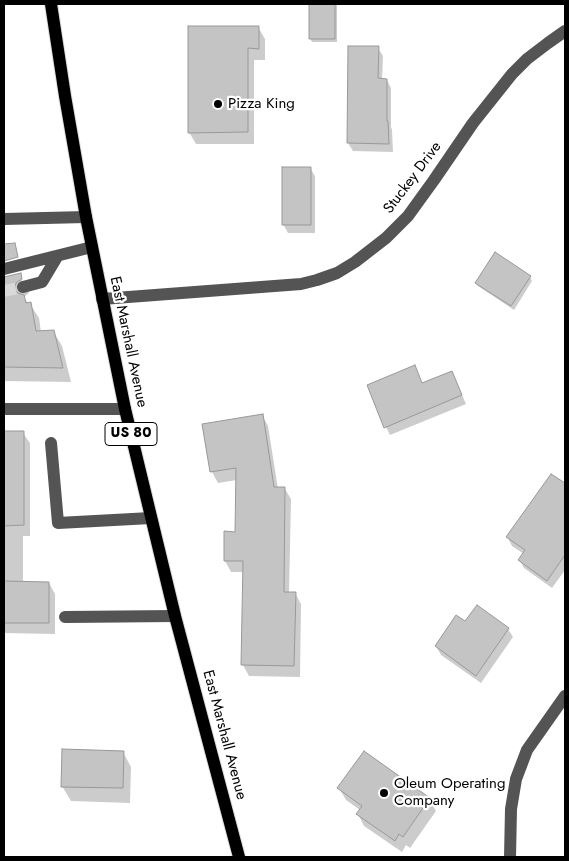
<!DOCTYPE html>
<html>
<head>
<meta charset="utf-8">
<style>
  body { margin:0 }
  #map { position:relative; width:569px; height:861px; overflow:hidden; background:#fff; font-family:Jost,sans-serif }
  canvas { display:block }
  .frame { position:absolute; inset:0; border:5px solid #000; pointer-events:none }
</style>
</head>
<body>
<div id="map">
<canvas width="569" height="861"></canvas>
<div class="frame"></div>
</div>
<script>
const ctx = document.querySelector('canvas').getContext('2d');
ctx.lineJoin = 'round';
function fill(path, color) {
  ctx.fillStyle = color;
  ctx.fill(path, 'evenodd');
}
function poly(rows) {
  const path = new Path2D();
  for (const r of rows) {
    path.moveTo(r[0], r[1]);
    for (let i = 2; i < r.length; i += 2) path.lineTo(r[i], r[i + 1]);
  }
  return path;
}
function strokePath(path, color, width, dash) {
  ctx.strokeStyle = color;
  ctx.lineWidth = width;
  ctx.lineCap = dash ? 'butt' : 'round';
  ctx.setLineDash(dash || []);
  ctx.stroke(path);
}
function label(font, color, halo, rows, align = 'center') {
  ctx.font = font + ' Jost,sans-serif';
  ctx.lineWidth = 4.5;
  ctx.setLineDash([]);
  ctx.textBaseline = 'middle';
  ctx.strokeStyle = halo;
  ctx.fillStyle = color;
  for (const [text, x, y, turn = 0] of rows) {
    ctx.save();
    ctx.translate(x, y);
    ctx.rotate((+turn || 0) * Math.PI / 180);
    ctx.textAlign = isNaN(turn) ? turn : align;
    if (halo) ctx.strokeText(text, 0, 0);
    ctx.fillText(text, 0, 0);
    ctx.restore();
  }
}
fill(poly([
  [310,4,337,4,337,42,312,42,310,38],
  [258,27,265,39,265,60,254,60,254,144,196,144,189,132],
  [350,47,378,48,383,56,382,80,387,80,391,88,391,127,392,130,393,152,353,151,348,143],
  [310,168,315,176,315,233,288,233,283,224],
  [530,277,532,281,514,310,478,286,476,283],
  [21,279,29,293,24,297,28,304,30,304,39,318,41,332,53,331,62,346,71,382,4,381,4,308,6,308,4,293,4,282],
  [414,367,423,385,456,381,466,404,390,435,386,427],
  [262,415,268,426,278,489,285,489,291,499,289,593,295,593,301,604,300,677,249,676,243,665,244,572,231,572,225,561,236,533,237,480,218,483,212,472,204,425],
  [4,433,23,433,30,443,30,536,23,536,23,583,49,583,55,594,55,634,4,633],
  [552,476,565,485,565,570,552,588,524,568,520,560,524,554,512,546,508,538],
  [466,623,508,629,513,637,481,683,441,655,436,646],
  [123,752,131,767,130,803,71,801,62,786],
  [339,788,429,799,436,811,410,848,406,845,402,852,364,826,358,814,360,810,346,800]
]), '#0003');
const building = poly([
  [309,4,335,4,335,39,309,39,309,4],
  [188,26,259,26,259,49,248,48,248,132,188,133,188,26],
  [348,46,379,46,378,78,387,79,387,121,388,121,389,144,347,143,348,46],
  [282,167,311,167,311,225,282,225,282,167],
  [15,243,18,257,4,261,4,244,15,243],
  [495,252,531,276,511,306,475,283,495,252],
  [21,273,22,279,17,282,15,285,15,290,18,293,24,295,26,303,31,302,36,331,54,330,63,368,4,367,4,277,21,273],
  [415,365,422,383,452,371,462,395,384,428,367,385,415,365],
  [263,414,274,487,285,487,284,592,296,592,294,666,241,665,243,561,224,561,224,531,235,532,236,468,210,472,202,424,263,414],
  [4,431,24,431,24,525,4,526,4,431],
  [551,474,565,483,565,555,547,581,518,560,525,550,506,537,551,474],
  [4,581,49,582,49,623,4,623,4,581],
  [477,605,509,628,476,676,435,646,456,615,465,621,477,605],
  [62,749,124,751,123,788,61,787,62,749],
  [364,751,430,798,403,837,399,834,395,841,356,814,362,806,337,788,364,751]
]);
fill(building, '#c4c4c4');
strokePath(building, '#989898', 1);
strokePath(poly([
  [4,291,23,287]
]), '#d9d9d9', 12, [12, 6]);
const major = poly([
  [51,4,65,96,86,217,125,409,175,616,239,857]
]);
strokePath(major, '#dbdbdb', 14);
strokePath(poly([
  [4,219,86,217],
  [4,269,92,247],
  [23,287,42,282,57,257],
  [102,299,301,284,317,280,337,273,355,262,386,238,408,216,434,180,473,123,512,74,527,59,548,43,565,31],
  [4,409,125,409],
  [51,443,58,523,151,518],
  [65,617,175,616],
  [510,857,511,809,516,779,527,750,565,696]
]), '#545454', 12);
strokePath(major, '#000', 12);
for (const [x, y, r, color] of [
  [218,104,5,"#000"],
  [384,793,5,"#000"]
]) {
  const dot = new Path2D();
  dot.arc(x, y, r, 0, 2 * Math.PI);
  ctx.fillStyle = color;
  ctx.fill(dot);
  strokePath(dot, '#fff', 2);
}
for (const [x, y, w] of [
  [131,434,52]
]) {
  const box = new Path2D();
  box.roundRect(x - w / 2, y - 11.5, w, 23, 4);
  ctx.fillStyle = '#fff';
  ctx.fill(box);
  strokePath(box, '#000', 1);
}
label('bold 14px', '#000', null, [
  ["US 80",131,434]
]);
label('15px', '#000', '#fff', [
  ["Pizza King",228,104],
  ["Oleum Operating",394,784],
  ["Company",394,801]
], 'left');
label('15px', '#000', '#fff', [
  ["Stuckey Drive",413,178,-53],
  ["East Marshall Avenue",128,342,78],
  ["East Marshall Avenue",224,735,75]
]);
</script>
</body>
</html>
